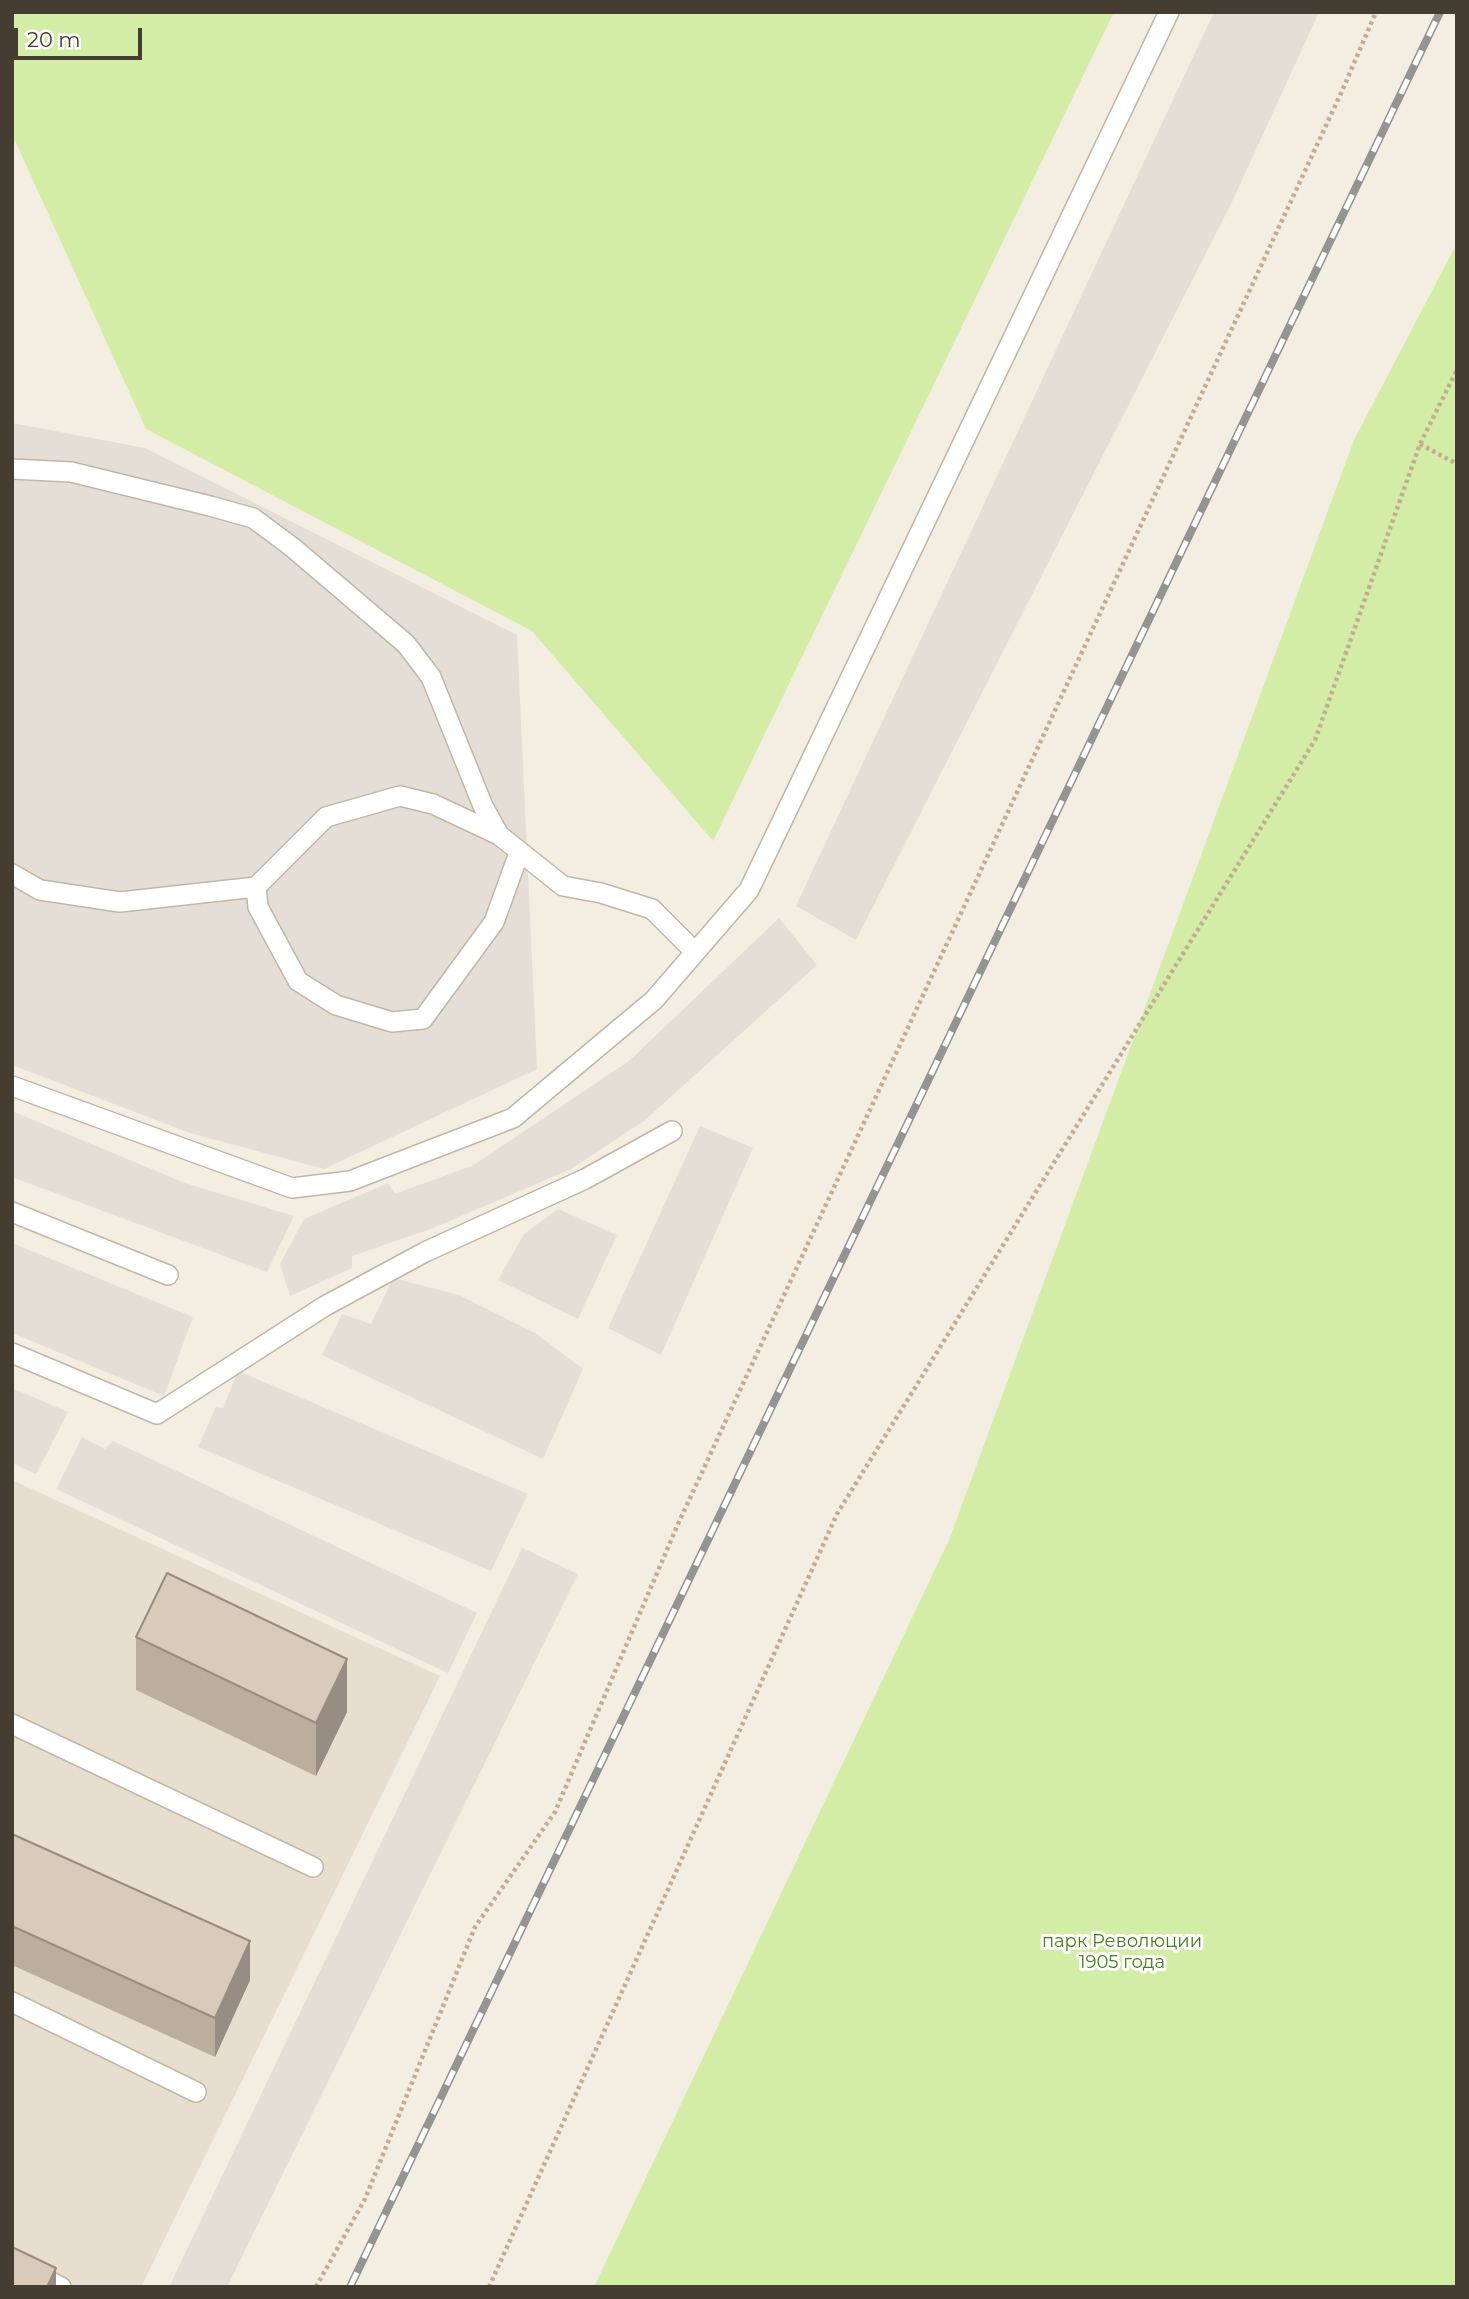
<!DOCTYPE html>
<html>
<head>
<meta charset="utf-8">
<style>
  body { margin:0 }
  #map { position:relative; width:1469px; height:2299px; overflow:hidden; background:#f3ede2; font-family:Montserrat,sans-serif }
  canvas { display:block }
  .frame { position:absolute; inset:0; border:14px solid #453c32; pointer-events:none }
  .scale { position:absolute; left:14px; top:28px; width:128px; height:32px; box-sizing:border-box; border:4px solid #453c32; border-top:0; padding-left:9px; font-size:21px; line-height:24px; white-space:nowrap; color:#453c32; -webkit-text-stroke:5px #fff; paint-order:stroke }
</style>
</head>
<body>
<div id="map">
<canvas width="1469" height="2299"></canvas>
<div class="frame"></div>
<div class="scale">20 m</div>
</div>
<script>
const ctx = document.querySelector('canvas').getContext('2d');
ctx.lineJoin = 'round';
function fill(path, color) {
  ctx.fillStyle = color;
  ctx.fill(path, 'evenodd');
}
function poly(rows) {
  const path = new Path2D();
  for (const r of rows) {
    path.moveTo(r[0], r[1]);
    for (let i = 2; i < r.length; i += 2) path.lineTo(r[i], r[i + 1]);
  }
  return path;
}
function strokePath(path, color, width, dash) {
  ctx.strokeStyle = color;
  ctx.lineWidth = width;
  ctx.lineCap = dash ? 'butt' : 'round';
  ctx.setLineDash(dash || []);
  ctx.stroke(path);
}
function label(font, color, halo, rows, align = 'center') {
  ctx.font = font + ' Montserrat,sans-serif';
  ctx.lineWidth = 6;
  ctx.setLineDash([]);
  ctx.textBaseline = 'middle';
  ctx.strokeStyle = halo;
  ctx.fillStyle = color;
  for (const [text, x, y, turn = 0] of rows) {
    ctx.save();
    ctx.translate(x, y);
    ctx.rotate((+turn || 0) * Math.PI / 180);
    ctx.textAlign = isNaN(turn) ? turn : align;
    if (halo) ctx.strokeText(text, 0, 0);
    ctx.fillText(text, 0, 0);
    ctx.restore();
  }
}
fill(poly([
  [12,1480,440,1676,141,2287,12,2287]
]), '#e8decf');
fill(poly([
  [1214,12,1319,12,1232,202,856,940,796,906],
  [12,423,145,448,517,635,537,1069,324,1169,190,1133,12,1065],
  [779,918,817,965,644,1121,571,1169,431,1229,352,1256,352,1268,290,1296,280,1264,304,1219,388,1183,395,1194,474,1165,629,1061],
  [12,1111,185,1183,294,1216,267,1272,12,1177],
  [700,1126,753,1148,661,1355,608,1328],
  [558,1209,617,1235,578,1319,498,1280,524,1234],
  [12,1243,193,1317,164,1396,12,1333],
  [393,1278,459,1295,535,1333,583,1369,543,1459,322,1355,342,1314,371,1324],
  [238,1371,528,1494,491,1571,198,1447,216,1407,223,1408],
  [12,1388,68,1412,36,1474,12,1463],
  [82,1437,105,1449,113,1441,477,1613,448,1673,56,1489],
  [522,1548,578,1574,227,2287,169,2287]
]), '#e5ded7');
fill(poly([
  [12,12,1114,12,713,841,532,631,146,429,12,134],
  [1457,243,1457,2287,594,2287,949,1540,1354,440]
]), '#d3eda6');
const service = poly([
  [12,469,71,472,210,506,253,518,292,547,406,644,431,677,483,806,499,835],
  [12,874,40,890,120,902,256,887,326,817,400,796,433,804,499,835,563,886,601,893,652,909,695,952],
  [256,887,258,907,298,981,336,1005,392,1022,423,1019,494,922,519,853],
  [12,1086,292,1188,350,1181,513,1118,654,1000,749,890,1169,12],
  [12,1212,168,1275],
  [12,1353,157,1414,325,1306,425,1252,585,1179,672,1131],
  [12,1724,313,1867],
  [12,2002,196,2092],
  [12,2263,61,2287]
]);
strokePath(service, '#c2b6a7', 22);
strokePath(poly([
  [1420,444,1457,464],
  [316,2287,365,2199,475,1927,555,1812,678,1524,1342,91,1376,12],
  [489,2287,837,1514,1315,740,1420,444,1457,370]
]), '#c3ae93', 4.5, [3.5, 3.5]);
strokePath(service, '#fff', 19);
const rail = poly([
  [350,2287,1440,12]
]);
strokePath(rail, '#949494', 8);
strokePath(rail, '#fff', 5, [16]);
fill(poly([
  [136,1637,347,1712,316,1776,136,1690],
  [12,1834,250,1980,215,2057,12,1965]
]), '#bbae9f');
fill(poly([
  [347,1659,347,1712,316,1776,316,1723],
  [250,1941,250,1980,215,2057,215,2018],
  [56,2268,56,2287,47,2287]
]), '#988d82');
const building = poly([
  [167,1573,347,1659,316,1723,136,1637,167,1573],
  [12,1834,250,1941,215,2018,12,1926,12,1834],
  [12,2247,56,2268,47,2287,12,2287,12,2247]
]);
fill(building, '#d9cab9');
strokePath(building, '#988d82', 2);
label('18px', '#4b7d20', '#fff', [
  ["парк Революции",1122,1942],
  ["1905 года",1122,1963]
]);
</script>
</body>
</html>
